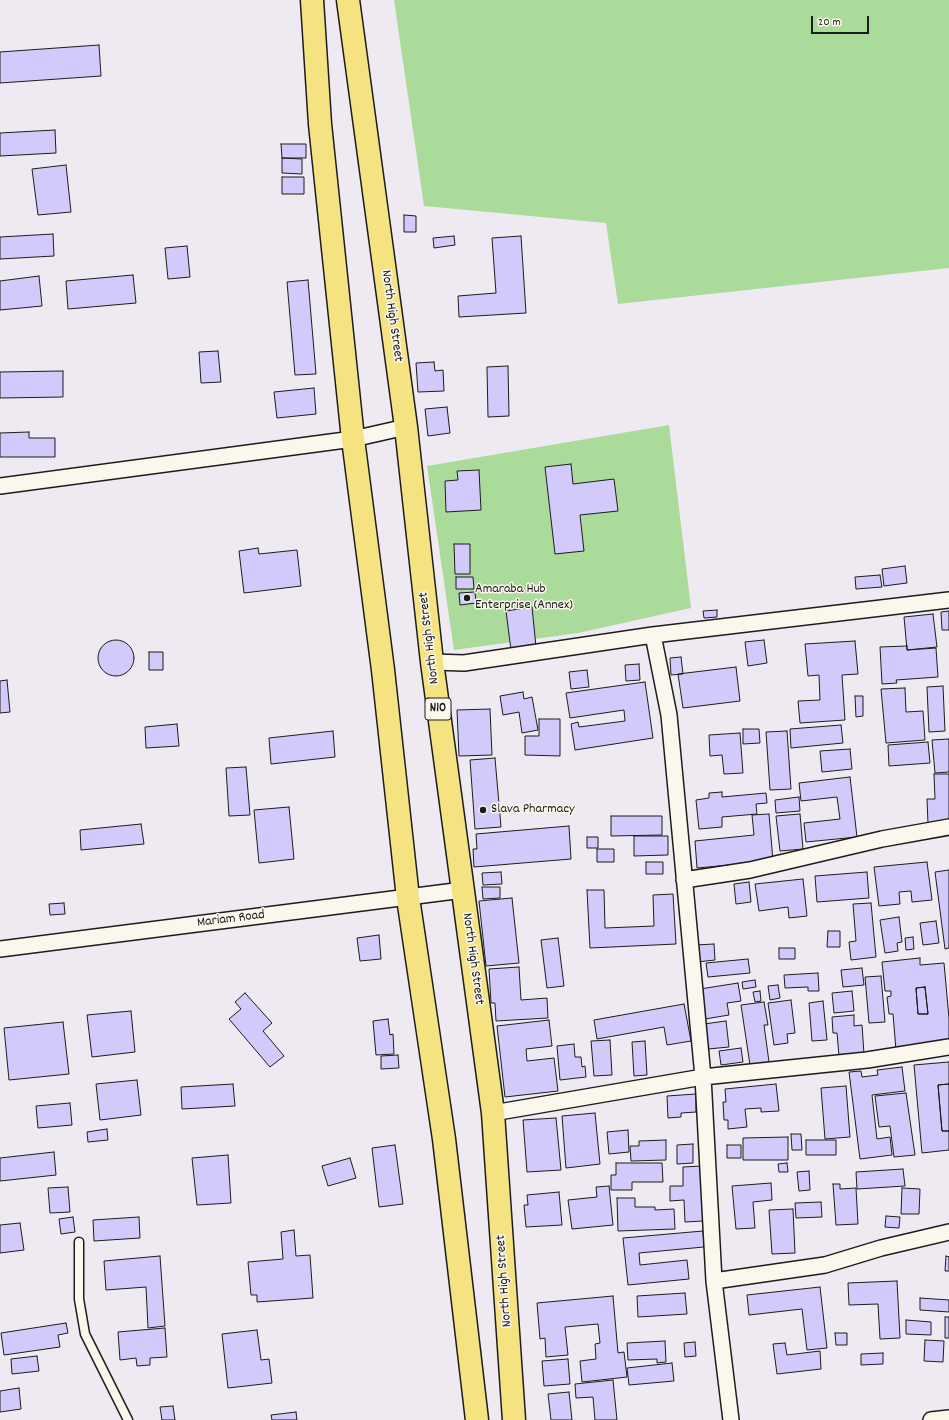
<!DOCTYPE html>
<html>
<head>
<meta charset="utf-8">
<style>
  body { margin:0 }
  #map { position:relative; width:949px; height:1420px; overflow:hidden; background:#efeaf1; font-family:Dekko,sans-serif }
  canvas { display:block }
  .scale { position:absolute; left:811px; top:16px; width:58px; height:18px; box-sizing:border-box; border:2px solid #1c1c1c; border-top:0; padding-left:5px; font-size:12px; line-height:14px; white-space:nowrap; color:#1c1c1c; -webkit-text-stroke:3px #fbf7ec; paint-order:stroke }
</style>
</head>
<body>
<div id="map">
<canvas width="949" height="1420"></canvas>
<div class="scale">20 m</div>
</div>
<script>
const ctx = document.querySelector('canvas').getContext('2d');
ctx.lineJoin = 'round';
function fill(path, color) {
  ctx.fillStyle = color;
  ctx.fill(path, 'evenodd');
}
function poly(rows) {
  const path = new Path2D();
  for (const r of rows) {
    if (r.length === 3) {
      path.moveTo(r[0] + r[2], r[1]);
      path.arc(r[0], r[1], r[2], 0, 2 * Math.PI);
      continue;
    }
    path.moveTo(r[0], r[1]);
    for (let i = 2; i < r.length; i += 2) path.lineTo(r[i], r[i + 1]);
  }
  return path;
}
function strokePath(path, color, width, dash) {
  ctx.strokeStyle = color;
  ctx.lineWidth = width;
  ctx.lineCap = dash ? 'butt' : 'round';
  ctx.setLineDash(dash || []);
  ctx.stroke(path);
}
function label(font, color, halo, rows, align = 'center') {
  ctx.font = font + ' Dekko,sans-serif';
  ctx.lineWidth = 3;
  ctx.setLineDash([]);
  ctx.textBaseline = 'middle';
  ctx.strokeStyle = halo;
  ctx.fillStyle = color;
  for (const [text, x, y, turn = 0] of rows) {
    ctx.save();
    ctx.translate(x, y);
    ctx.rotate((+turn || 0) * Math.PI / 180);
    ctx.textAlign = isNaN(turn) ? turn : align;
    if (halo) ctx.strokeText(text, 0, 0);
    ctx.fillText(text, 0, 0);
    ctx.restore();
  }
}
fill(poly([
  [394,0,949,0,949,268,618,304,606,223,424,206],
  [669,425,691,608,578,633,454,650,427,466]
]), '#abdb9b');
const building = poly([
  [99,45,101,76,0,83,0,52,99,45],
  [55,130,56,153,0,156,0,133,55,130],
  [281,144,306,144,306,158,282,158,281,144],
  [282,158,302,159,302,174,282,173,282,158],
  [66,165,71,212,38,215,32,169,66,165],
  [282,177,304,177,304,194,282,194,282,177],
  [404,215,416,216,416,232,404,232,404,215],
  [53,234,54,256,0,259,0,237,53,234],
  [454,236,455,245,434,248,433,238,454,236],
  [521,236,526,313,459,317,458,296,496,293,492,238,521,236],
  [187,246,190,277,168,279,165,248,187,246],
  [133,275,136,303,68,309,66,281,133,275],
  [39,276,42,306,0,310,0,281,39,276],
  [308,280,316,374,295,375,287,282,308,280],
  [218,351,221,382,201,383,199,352,218,351],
  [434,362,435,371,443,370,444,391,418,392,416,363,434,362],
  [508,366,509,416,488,417,487,367,508,366],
  [63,371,63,397,0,398,0,372,63,371],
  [314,388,316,414,277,418,274,392,314,388],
  [447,407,450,433,428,436,425,409,447,407],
  [29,432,29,438,55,438,55,457,0,457,0,433,29,432],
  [571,464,573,484,614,479,618,511,580,515,584,551,555,554,545,467,571,464],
  [479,470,481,510,446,512,445,481,458,480,457,471,479,470],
  [454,544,470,544,470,574,455,574,454,544],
  [258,548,259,554,297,550,301,586,244,593,239,551,258,548],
  [905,566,907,583,884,586,882,569,905,566],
  [880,575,882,587,856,589,855,577,880,575],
  [456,577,473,577,474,589,456,589,456,577],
  [475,592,476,603,460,605,459,593,475,592],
  [532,607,536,647,511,650,506,611,532,607],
  [717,610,717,617,704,618,703,611,717,610],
  [949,611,949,630,942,630,941,612,949,611],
  [933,614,937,647,907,650,904,617,933,614],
  [116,658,18],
  [764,640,767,663,748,666,745,642,764,640],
  [855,641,858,674,842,675,845,720,800,723,798,701,820,700,819,675,808,676,805,644,855,641],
  [907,646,907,650,936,648,938,677,896,680,897,683,882,684,880,647,907,646],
  [149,652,163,652,163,670,149,670,149,652],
  [681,657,683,674,671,675,670,658,681,657],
  [639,664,640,680,626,681,625,665,639,664],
  [736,667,740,701,683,708,678,674,736,667],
  [587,670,589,687,571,689,569,672,587,670],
  [7,680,10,712,0,713,0,681,7,680],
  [645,682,653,738,575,750,571,724,578,722,579,727,625,721,624,710,570,718,566,693,645,682],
  [943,686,945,731,929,732,927,687,943,686],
  [905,688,906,712,923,711,925,740,886,743,881,689,905,688],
  [523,692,524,699,532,697,538,730,522,733,519,712,503,715,500,696,523,692],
  [855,696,863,696,863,716,856,717,855,696],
  [490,709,492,755,459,756,457,710,490,709],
  [539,719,560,719,560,756,525,755,525,736,539,736,539,719],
  [177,724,179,746,146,748,145,727,177,724],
  [841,725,843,743,791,748,790,729,841,725],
  [743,729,759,729,760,743,743,744,743,729],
  [333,731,335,757,271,764,269,738,333,731],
  [787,731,791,789,770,790,766,732,787,731],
  [740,733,743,773,724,774,722,755,710,756,709,735,740,733],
  [949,739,949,772,935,773,932,740,949,739],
  [928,742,930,763,889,766,888,745,928,742],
  [850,749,852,769,822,772,820,751,850,749],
  [495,758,501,827,475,829,470,760,495,758],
  [246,767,250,815,229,816,226,768,246,767],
  [934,774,949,774,949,824,928,824,927,799,935,799,934,774],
  [850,777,857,837,806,842,804,823,840,819,837,797,801,801,799,783,850,777],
  [722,792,722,797,766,793,767,803,756,804,757,814,722,817,722,827,699,829,696,800,709,798,709,793,722,792],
  [799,797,800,811,776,813,775,800,799,797],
  [289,807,294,859,259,863,254,810,289,807],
  [769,814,773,861,697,868,695,841,754,835,752,815,769,814],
  [800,814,803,849,780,851,776,816,800,814],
  [611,816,662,816,662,835,611,836,611,816],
  [141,824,144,844,81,850,80,830,141,824],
  [569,826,571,859,474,867,473,849,477,849,476,834,569,826],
  [634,836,668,836,668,855,634,856,634,836],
  [587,837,598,837,598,848,587,848,587,837],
  [597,849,614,849,614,862,597,862,597,849],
  [646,862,663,862,663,874,646,874,646,862],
  [927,862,932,900,912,902,911,891,899,892,900,904,879,906,874,867,927,862],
  [949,870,949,948,945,949,935,872,949,870],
  [501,872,502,884,483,885,482,873,501,872],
  [867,872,869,898,817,902,815,876,867,872],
  [803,879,807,916,789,918,788,907,759,911,755,884,803,879],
  [749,882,751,902,736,904,734,884,749,882],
  [482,887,500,887,500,898,483,899,482,887],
  [587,890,604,890,605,928,654,926,653,895,673,894,676,944,590,948,587,890],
  [512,898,519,963,486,966,479,901,512,898],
  [64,903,65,914,50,915,49,904,64,903],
  [871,903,876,957,851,960,849,942,856,941,853,904,871,903],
  [899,917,902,942,897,943,898,951,885,953,880,920,899,917],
  [936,921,939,943,923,945,920,923,936,921],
  [828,931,840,931,840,947,827,947,828,931],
  [379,935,381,959,360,961,357,938,379,935],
  [913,937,914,949,906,950,905,938,913,937],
  [558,938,564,986,547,988,541,940,558,938],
  [714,944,715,960,697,962,696,945,714,944],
  [779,948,795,948,795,959,779,959,779,948],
  [920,958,920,965,944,963,949,1018,949,1045,896,1050,893,1014,889,1014,887,997,891,996,891,991,885,991,882,962,920,958],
  [925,987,928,1014,918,1014,916,988,925,987],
  [748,959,750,973,708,977,706,963,748,959],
  [519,967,521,1000,547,998,548,1018,496,1021,495,1003,491,1003,489,969,519,967],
  [862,968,864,985,843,987,841,970,862,968],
  [818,973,819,991,808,991,808,987,785,988,784,975,818,973],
  [881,976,885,1022,869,1023,865,977,881,976],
  [755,980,756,987,743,989,742,982,755,980],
  [738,983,741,1001,727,1003,729,1015,705,1019,700,989,738,983],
  [778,985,780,998,770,1000,768,986,778,985],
  [925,987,928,1014,918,1014,916,988,925,987],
  [760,991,761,1001,755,1002,753,992,760,991],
  [852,991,854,1011,834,1013,832,993,852,991],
  [245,993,272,1023,263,1031,284,1056,270,1067,229,1019,241,1009,235,1002,245,993],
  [791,1000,795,1033,787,1034,788,1043,774,1045,768,1003,791,1000],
  [823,1001,827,1040,812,1041,809,1003,823,1001],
  [764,1002,768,1025,764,1025,769,1062,750,1065,741,1005,764,1002],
  [684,1004,691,1041,667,1045,664,1027,597,1039,594,1020,684,1004],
  [131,1011,135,1052,92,1057,87,1015,131,1011],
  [854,1015,854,1026,862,1025,864,1054,839,1056,837,1033,833,1033,832,1017,854,1015],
  [388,1019,390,1035,393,1034,394,1054,376,1055,373,1021,388,1019],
  [549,1020,552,1046,526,1049,527,1061,554,1058,558,1091,505,1097,497,1026,549,1020],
  [726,1021,729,1047,708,1049,704,1024,726,1021],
  [63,1022,69,1074,9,1080,4,1028,63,1022],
  [610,1040,612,1075,594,1076,591,1041,610,1040],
  [645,1041,647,1075,634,1076,632,1042,645,1041],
  [574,1044,575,1057,581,1057,582,1067,585,1066,586,1077,560,1080,557,1046,574,1044],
  [741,1048,743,1062,721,1065,719,1051,741,1048],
  [398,1055,399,1068,381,1069,381,1056,398,1055],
  [949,1062,949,1084,938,1085,942,1131,949,1131,949,1150,922,1153,914,1065,949,1062],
  [902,1067,905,1091,872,1095,877,1139,890,1137,892,1155,860,1159,849,1072,861,1071,862,1077,878,1075,877,1070,902,1067],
  [137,1080,141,1115,100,1120,96,1084,137,1080],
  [233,1084,235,1106,182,1109,181,1087,233,1084],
  [776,1084,779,1111,761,1112,761,1108,745,1109,747,1127,728,1129,728,1120,724,1120,723,1102,726,1102,725,1089,776,1084],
  [949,1084,949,1131,942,1131,938,1085,949,1084],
  [846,1086,850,1137,825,1139,821,1088,846,1086],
  [906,1093,915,1155,894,1157,890,1126,879,1127,875,1096,906,1093],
  [696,1094,696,1112,681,1113,681,1117,668,1118,667,1096,696,1094],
  [70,1103,72,1125,38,1128,36,1106,70,1103],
  [595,1113,600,1164,566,1168,562,1116,595,1113],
  [556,1118,561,1170,527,1172,523,1120,556,1118],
  [107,1129,108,1140,88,1142,87,1132,107,1129],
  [628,1130,629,1152,609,1154,607,1132,628,1130],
  [791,1134,801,1134,802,1150,792,1150,791,1134],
  [788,1137,788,1160,743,1160,743,1138,788,1137],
  [666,1140,666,1160,631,1161,630,1146,639,1146,639,1141,666,1140],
  [806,1140,836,1140,836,1155,806,1155,806,1140],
  [693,1144,693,1163,677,1164,677,1145,693,1144],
  [395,1145,403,1204,379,1207,372,1148,395,1145],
  [727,1145,741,1145,741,1158,727,1158,727,1145],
  [54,1152,56,1175,0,1181,0,1158,54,1152],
  [228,1155,231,1203,197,1205,192,1158,228,1155],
  [350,1158,356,1178,328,1186,322,1166,350,1158],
  [616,1163,662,1163,663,1182,632,1182,632,1190,611,1190,611,1175,616,1175,616,1163],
  [787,1163,788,1172,779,1172,778,1164,787,1163],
  [701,1166,703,1221,685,1222,684,1200,670,1201,670,1186,683,1186,683,1167,701,1166],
  [903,1169,905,1186,857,1189,856,1172,903,1169],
  [809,1171,810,1190,799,1191,797,1172,809,1171],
  [771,1183,772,1200,753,1202,755,1228,736,1229,732,1186,771,1183],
  [833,1184,840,1184,840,1189,856,1188,858,1224,836,1225,833,1184],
  [609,1186,613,1225,572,1229,568,1200,597,1197,596,1187,609,1186],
  [68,1187,70,1212,50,1213,48,1188,68,1187],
  [902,1188,920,1189,919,1214,901,1214,902,1188],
  [559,1192,562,1225,526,1227,524,1205,528,1205,527,1195,559,1192],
  [617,1198,635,1198,635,1207,655,1207,655,1210,674,1209,675,1229,618,1231,617,1198],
  [821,1202,822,1217,796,1218,795,1203,821,1202],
  [793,1209,795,1253,772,1254,769,1210,793,1209],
  [886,1216,900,1217,899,1228,885,1227,886,1216],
  [73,1217,75,1232,61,1234,59,1219,73,1217],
  [139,1217,140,1238,94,1241,93,1220,139,1217],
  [20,1223,24,1250,0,1253,0,1225,20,1223],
  [294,1230,296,1256,310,1255,313,1298,257,1302,257,1295,251,1295,248,1262,283,1259,281,1232,294,1230],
  [703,1231,704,1247,639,1253,640,1265,687,1260,689,1279,628,1285,623,1238,703,1231],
  [160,1256,165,1326,148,1328,146,1287,106,1290,104,1261,160,1256],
  [946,1256,949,1257,949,1271,945,1271,946,1256],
  [897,1281,900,1338,880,1339,878,1304,849,1305,848,1283,897,1281],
  [820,1287,827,1348,807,1350,802,1309,749,1315,747,1295,820,1287],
  [685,1293,687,1314,638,1317,637,1296,685,1293],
  [613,1296,618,1353,624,1352,627,1377,582,1382,580,1361,596,1359,595,1344,600,1343,598,1324,565,1327,568,1355,546,1357,545,1338,540,1339,537,1303,613,1296],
  [920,1298,949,1300,949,1312,920,1310,920,1298],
  [945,1317,949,1317,949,1338,945,1338,945,1317],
  [906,1320,931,1322,931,1335,906,1334,906,1320],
  [66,1323,68,1333,58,1335,60,1347,4,1355,1,1333,66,1323],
  [165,1328,167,1357,150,1358,150,1365,137,1366,136,1358,120,1360,118,1332,165,1328],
  [257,1330,261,1360,269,1359,272,1383,228,1388,222,1334,257,1330],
  [835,1333,847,1333,847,1345,836,1345,835,1333],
  [925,1340,944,1341,943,1362,924,1361,925,1340],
  [665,1341,666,1362,657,1363,657,1359,628,1360,627,1343,665,1341],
  [695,1342,696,1356,685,1357,684,1343,695,1342],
  [785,1343,787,1355,820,1351,821,1369,777,1374,773,1344,785,1343],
  [883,1353,883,1364,861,1365,861,1354,883,1353],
  [37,1356,39,1371,12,1374,11,1359,37,1356],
  [568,1359,570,1384,544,1386,542,1361,568,1359],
  [672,1363,674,1381,629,1385,627,1368,672,1363],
  [613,1380,617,1420,595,1420,593,1397,576,1398,575,1384,613,1380],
  [19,1388,21,1409,0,1412,0,1391,19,1388],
  [569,1392,572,1420,551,1420,548,1394,569,1392],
  [173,1406,175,1420,162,1420,160,1407,173,1406],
  [296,1412,297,1420,272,1420,271,1415,296,1412]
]);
fill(building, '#d3cafc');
strokePath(building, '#1c1c1c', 1);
const service = poly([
  [79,1242,79,1299,85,1334,128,1420]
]);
const minor = poly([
  [0,486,353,439,406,427],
  [653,635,669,715,703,1077,714,1281,731,1420],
  [432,662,464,663,653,635,949,600],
  [684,880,750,870,882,839,949,827],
  [0,949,463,890],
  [493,1113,703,1077,867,1060,949,1047],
  [714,1281,825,1265,881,1248,949,1232],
  [931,1420,949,1418]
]);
const trunk = poly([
  [312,0,320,124,353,439,383,670,408,898,444,1139,477,1420],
  [348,0,406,427,432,662,493,1113,514,1420]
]);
strokePath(service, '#1c1c1c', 11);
strokePath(minor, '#1c1c1c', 18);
strokePath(trunk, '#1c1c1c', 25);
strokePath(service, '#fbf7ec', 8);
strokePath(minor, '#fbf7ec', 15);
strokePath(trunk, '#f5e382', 22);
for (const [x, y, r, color] of [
  [467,598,4,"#1c1c1c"],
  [483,810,4,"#1c1c1c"]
]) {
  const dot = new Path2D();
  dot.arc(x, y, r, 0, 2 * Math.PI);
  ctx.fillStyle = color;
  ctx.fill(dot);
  strokePath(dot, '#fbf7ec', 1.5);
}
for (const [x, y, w] of [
  [438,709,26]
]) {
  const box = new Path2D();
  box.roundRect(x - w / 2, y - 11, w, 22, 3);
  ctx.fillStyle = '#fbf7ec';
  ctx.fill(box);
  strokePath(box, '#1c1c1c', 1);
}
label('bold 13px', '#1c1c1c', null, [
  ["N10",438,709]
]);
label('14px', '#1c1c1c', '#fbf7ec', [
  ["North High Street",391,316,82],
  ["North High Street",430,638,-97],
  ["Mariam Road",231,920,-7],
  ["North High Street",472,959,82],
  ["North High Street",505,1281,-94]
]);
label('14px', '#1c1c1c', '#fbf7ec', [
  ["Amaraba Hub",475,590],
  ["Enterprise (Annex)",475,606],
  ["Slava Pharmacy",491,810]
], 'left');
</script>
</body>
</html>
